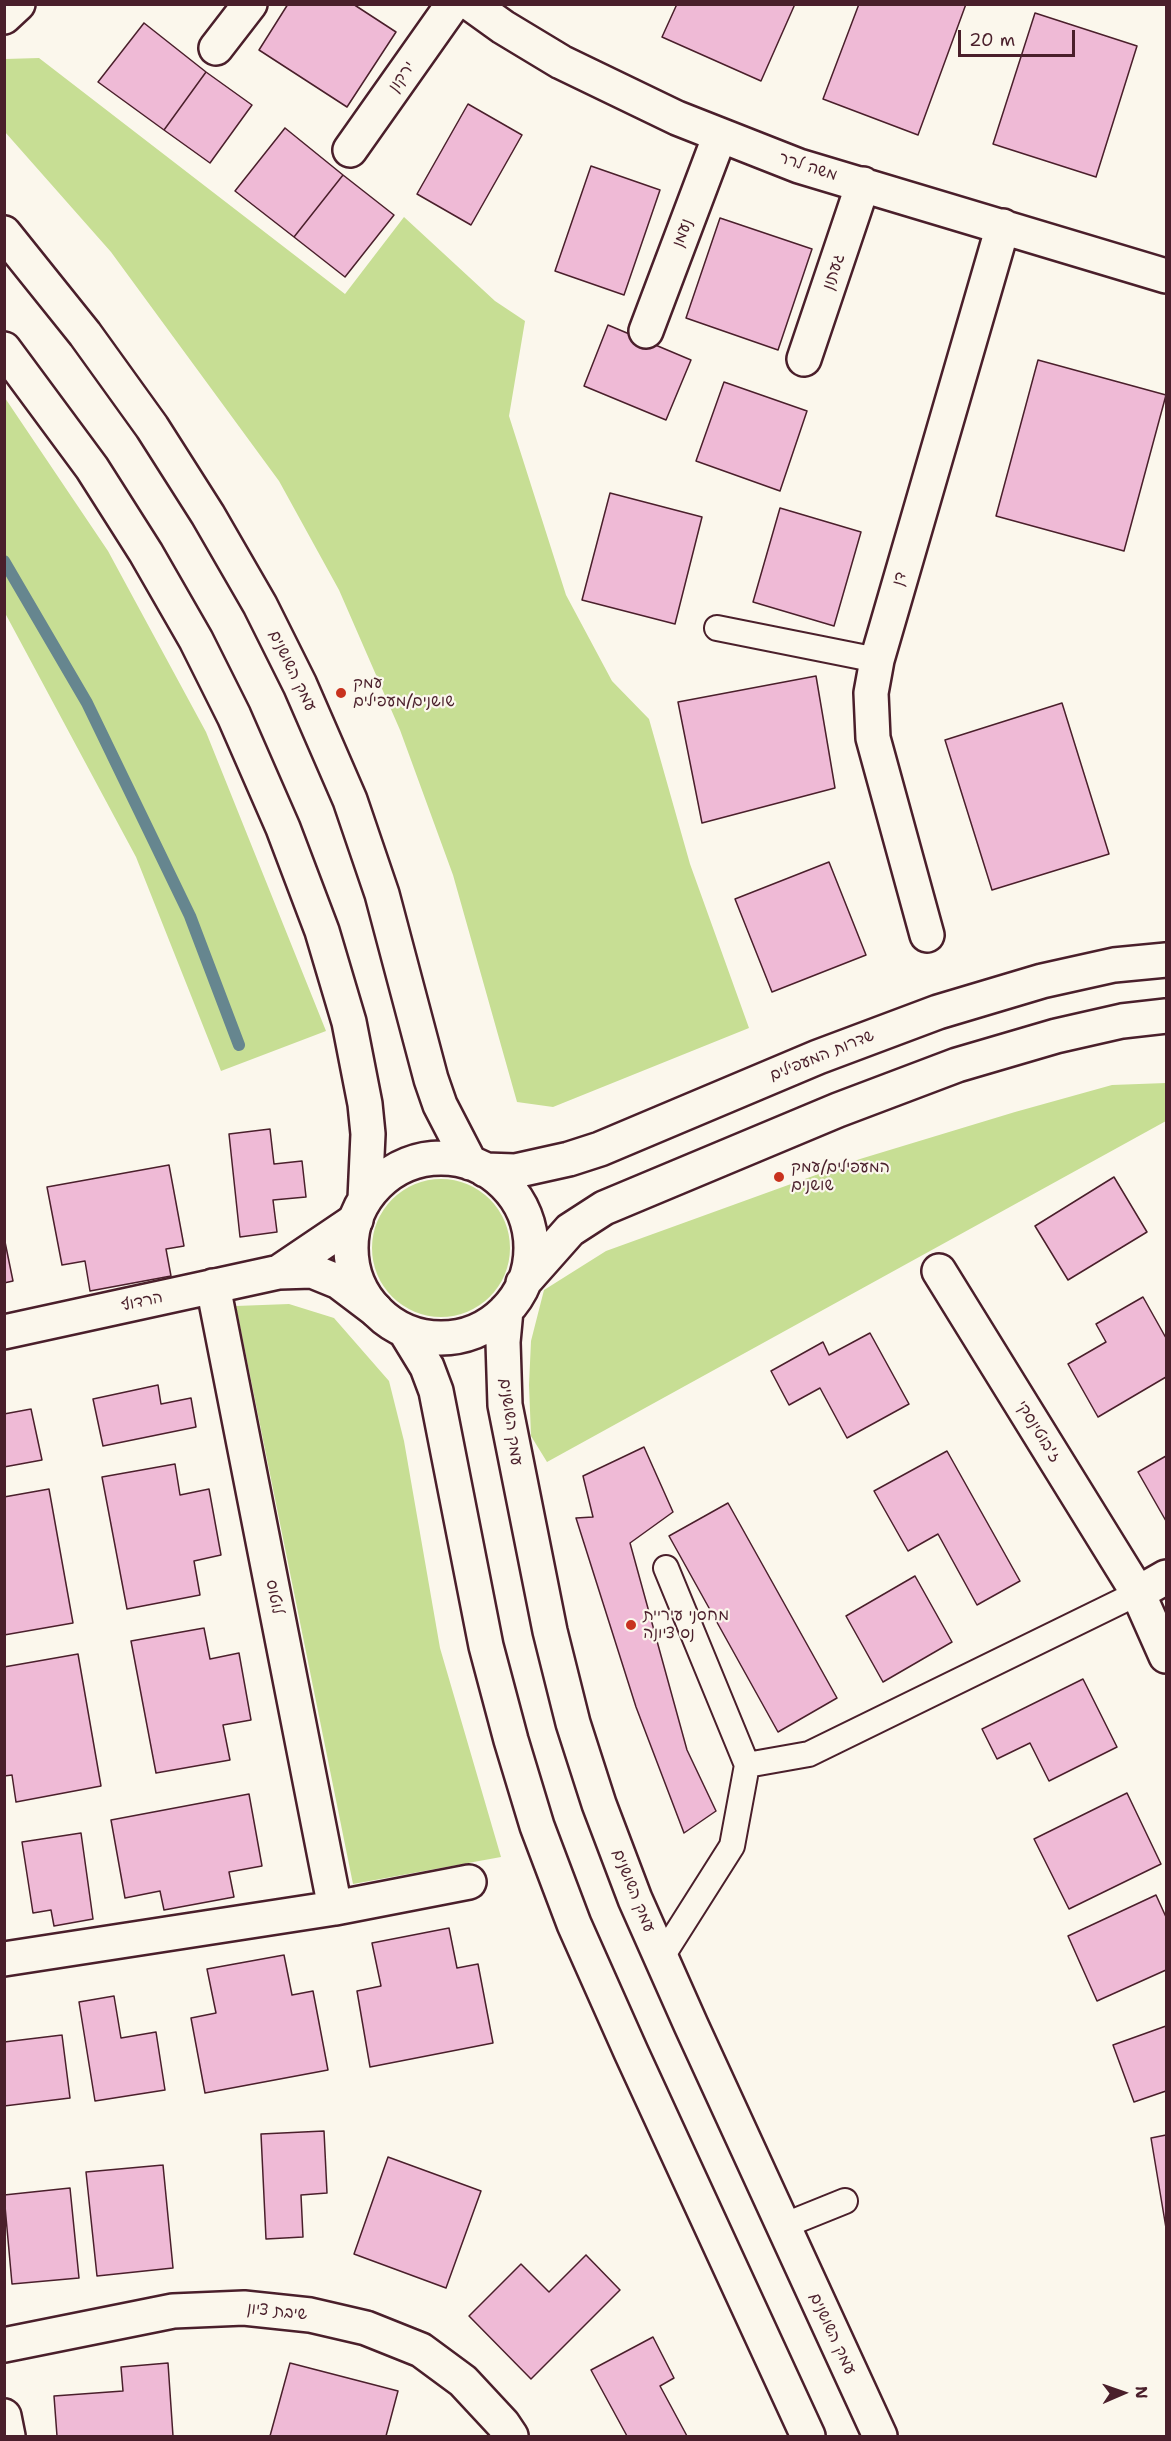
<!DOCTYPE html>
<html>
<head>
<meta charset="utf-8">
<style>
  body { margin:0 }
  #map { position:relative; width:1171px; height:2441px; overflow:hidden; background:#fbf7ec; font-family:"Shantell Sans",sans-serif }
  canvas { display:block }
  .frame { position:absolute; inset:0; border:6px solid #4a1f2b; pointer-events:none }
  .north { position:absolute; left:1093px; top:2363px; width:60px; height:60px; -webkit-text-stroke:4px #fbf7ec; paint-order:stroke; rotate:88deg; font-size:16px; font-weight:700; line-height:24px; text-align:center; color:#4a1f2b }
  .north::after { content:''; display:block; margin:auto; width:21px; height:27px; background:#4a1f2b; clip-path:polygon(50% 0,100% 100%,50% 72%,0 100%) }
  .scale { position:absolute; left:958px; top:30px; width:117px; height:27px; box-sizing:border-box; border:3px solid #4a1f2b; border-top:0; padding-left:8px; font-size:18px; line-height:21px; white-space:nowrap; color:#4a1f2b; -webkit-text-stroke:4px #fbf7ec; paint-order:stroke }
</style>
</head>
<body>
<div id="map">
<canvas width="1171" height="2441"></canvas>
<div class="frame"></div>
<div class="north">N</div>
<div class="scale">20 m</div>
</div>
<script>
const ctx = document.querySelector('canvas').getContext('2d');
ctx.lineJoin = 'round';
function fill(path, color) {
  ctx.fillStyle = color;
  ctx.fill(path, 'evenodd');
}
function poly(rows) {
  const path = new Path2D();
  for (const r of rows) {
    if (r.length === 3) {
      path.moveTo(r[0] + r[2], r[1]);
      path.arc(r[0], r[1], r[2], 0, 2 * Math.PI);
      continue;
    }
    path.moveTo(r[0], r[1]);
    for (let i = 2; i < r.length; i += 2) path.lineTo(r[i], r[i + 1]);
  }
  return path;
}
function strokePath(path, color, width, dash) {
  ctx.strokeStyle = color;
  ctx.lineWidth = width;
  ctx.lineCap = dash ? 'butt' : 'round';
  ctx.setLineDash(dash || []);
  ctx.stroke(path);
}
function label(font, color, halo, rows, align = 'center') {
  ctx.font = font + ' "Shantell Sans","Playpen Sans Hebrew",sans-serif';
  ctx.lineWidth = 4.5;
  ctx.setLineDash([]);
  ctx.textBaseline = 'middle';
  ctx.strokeStyle = halo;
  ctx.fillStyle = color;
  for (const [text, x, y, turn = 0] of rows) {
    ctx.save();
    ctx.translate(x, y);
    ctx.rotate((+turn || 0) * Math.PI / 180);
    ctx.textAlign = isNaN(turn) ? turn : align;
    if (halo) ctx.strokeText(text, 0, 0);
    ctx.fillText(text, 0, 0);
    ctx.restore();
  }
}
fill(poly([
  [39,58,345,294,404,217,495,301,525,321,509,416,566,595,612,681,649,719,690,864,749,1028,553,1107,517,1102,453,875,400,730,339,590,279,481,111,252,5,132,5,59],
  [5,398,108,551,206,732,326,1031,221,1071,136,857,5,613],
  [1166,1083,1166,1121,547,1462,531,1436,529,1385,531,1341,544,1290,606,1251,860,1159,1015,1112,1112,1085],
  [441,1248,69],
  [289,1304,334,1318,389,1381,404,1441,440,1648,501,1857,353,1884,236,1306]
]), '#c7de94');
strokePath(poly([
  [4,561,87,703,190,916,239,1045]
]), '#66868f', 12);
const building = poly([
  [288,4,353,4,396,32,347,107,259,50,288,4],
  [677,4,795,4,761,81,662,37,677,4],
  [859,4,966,4,918,135,823,99,859,4],
  [1035,13,1137,46,1096,177,993,144,1035,13],
  [144,23,206,72,164,130,98,82,144,23],
  [206,72,252,105,210,163,164,130,206,72],
  [468,104,522,135,471,225,417,194,468,104],
  [285,128,343,175,294,237,235,191,285,128],
  [591,166,660,190,624,295,555,271,591,166],
  [343,175,394,215,345,277,294,237,343,175],
  [720,218,812,249,778,350,686,318,720,218],
  [608,325,691,360,666,420,584,386,608,325],
  [1038,360,1166,395,1124,551,996,516,1038,360],
  [724,382,807,411,780,491,696,461,724,382],
  [610,493,702,517,675,624,582,600,610,493],
  [780,508,861,532,834,626,753,602,780,508],
  [816,676,835,788,702,823,678,702,816,676],
  [1062,703,1109,854,992,890,945,740,1062,703],
  [829,862,866,955,772,992,735,899,829,862],
  [270,1129,274,1164,302,1161,306,1197,273,1200,277,1232,240,1237,229,1134,270,1129],
  [169,1165,184,1246,166,1249,171,1276,90,1291,85,1261,62,1265,47,1187,169,1165],
  [1114,1177,1147,1232,1068,1280,1035,1226,1114,1177],
  [4,1237,13,1281,4,1283,4,1237],
  [1143,1297,1166,1338,1166,1377,1098,1417,1068,1364,1106,1342,1096,1324,1143,1297],
  [870,1333,909,1404,847,1438,820,1388,789,1405,771,1371,823,1342,829,1355,870,1333],
  [158,1385,161,1404,191,1398,196,1427,103,1446,93,1399,158,1385],
  [31,1409,42,1460,4,1467,4,1414,31,1409],
  [644,1447,673,1512,630,1543,687,1750,716,1811,684,1833,636,1707,576,1518,593,1517,583,1476,644,1447],
  [947,1451,1020,1581,977,1605,938,1534,908,1551,874,1491,947,1451],
  [1166,1456,1166,1521,1138,1472,1166,1456],
  [175,1464,180,1495,209,1489,221,1555,194,1561,200,1595,127,1609,102,1477,175,1464],
  [49,1489,73,1623,4,1635,4,1497,49,1489],
  [728,1503,837,1698,778,1732,669,1536,728,1503],
  [915,1576,952,1642,883,1682,846,1616,915,1576],
  [204,1628,210,1659,239,1653,251,1720,223,1725,230,1760,156,1773,131,1641,204,1628],
  [78,1654,101,1786,16,1802,12,1775,4,1776,4,1667,78,1654],
  [1083,1679,1117,1747,1049,1781,1030,1743,997,1759,982,1729,1083,1679],
  [1127,1793,1161,1864,1069,1909,1034,1839,1127,1793],
  [249,1794,262,1866,229,1872,234,1897,164,1910,160,1891,125,1898,111,1820,249,1794],
  [81,1833,93,1919,54,1926,51,1910,33,1913,22,1842,81,1833],
  [1156,1895,1166,1917,1166,1970,1097,2001,1068,1936,1156,1895],
  [449,1928,457,1968,478,1964,493,2043,370,2067,357,1991,381,1986,372,1943,449,1928],
  [284,1955,292,1995,313,1991,328,2070,205,2093,191,2018,216,2013,207,1969,284,1955],
  [114,1996,121,2038,156,2032,165,2090,95,2101,79,2002,114,1996],
  [1166,2026,1166,2091,1134,2102,1113,2045,1166,2026],
  [62,2035,70,2098,4,2106,4,2042,62,2035],
  [324,2131,327,2193,301,2195,303,2237,266,2239,261,2134,324,2131],
  [1166,2135,1166,2228,1151,2138,1166,2135],
  [388,2157,481,2191,446,2288,354,2254,388,2157],
  [163,2165,173,2268,97,2276,86,2172,163,2165],
  [70,2188,79,2278,12,2284,4,2195,70,2188],
  [586,2255,620,2290,531,2379,469,2316,521,2264,549,2292,586,2255],
  [653,2337,674,2378,660,2386,687,2436,627,2436,591,2370,653,2337],
  [168,2363,173,2436,57,2436,54,2396,123,2391,121,2367,168,2363],
  [290,2363,398,2391,386,2436,270,2436,290,2363]
]);
fill(building, '#efbad6');
strokePath(building, '#4a1f2b', 1.5);
const service = poly([
  [717,628,877,660],
  [747,1765,809,1754,1138,1593],
  [661,1958,732,1846,747,1765,666,1568],
  [783,2226,845,2201]
]);
const minor = poly([
  [471,4,503,27,561,62,677,118,799,166,1166,276],
  [4,17,18,4],
  [216,48,250,4],
  [350,150,453,4],
  [646,331,720,135],
  [804,359,863,184],
  [927,935,873,738,871,693,877,660,1003,226],
  [939,1271,1138,1593,1166,1656],
  [279,1272,356,1220],
  [213,1286,335,1908],
  [4,1332,279,1272,312,1271,339,1282,376,1310],
  [1138,1593,1166,1577],
  [4,1959,335,1908,469,1882],
  [4,2345,173,2311,244,2308,310,2315,366,2328,421,2350,463,2381,503,2424,511,2436],
  [4,2416,8,2436]
]);
const tertiary = poly([
  [4,233,85,334,152,427,208,515,260,605,300,685,350,800,382,894,431,1079,440,1105,470,1163],
  [4,349,92,468,146,553,196,640,234,716,283,828,322,931,349,1022,365,1104,368,1134,365,1199],
  [441,1248,90],
  [485,1170,515,1171,569,1159,600,1149,818,1057,938,1012,1042,981,1114,965,1166,960],
  [523,1283,570,1230,604,1208,838,1110,957,1065,1056,1036,1122,1021,1166,1016],
  [506,1310,503,1342,505,1405,550,1631,573,1723,599,1804,635,1899,691,2025,880,2436],
  [405,1331,427,1367,436,1391,486,1646,511,1740,537,1826,574,1924,631,2052,808,2436]
]);
strokePath(service, '#4a1f2b', 28);
strokePath(minor, '#4a1f2b', 38);
strokePath(tertiary, '#4a1f2b', 38);
strokePath(service, '#fbf7ec', 24);
strokePath(minor, '#fbf7ec', 33);
strokePath(tertiary, '#fbf7ec', 33);
for (const [x, y, r, color] of [
  [341,693,6,"#c8321e"],
  [779,1177,6,"#c8321e"],
  [631,1625,6,"#c8321e"]
]) {
  const dot = new Path2D();
  dot.arc(x, y, r, 0, 2 * Math.PI);
  ctx.fillStyle = color;
  ctx.fill(dot);
  strokePath(dot, '#fbf7ec', 2);
}
label('16px', '#4a1f2b', '#fbf7ec', [
  ["ירקון",402,77,-55],
  ["משה לרר",808,167,18],
  ["נעמן",683,233,-69],
  ["געתון",834,272,-71],
  ["דן",900,579,-74],
  ["עמק השושנים",292,671,64],
  ["שדרות המעפילים",822,1056,-22],
  ["הרדוף",142,1302,-12],
  ["עמק השושנים",510,1422,82],
  ["ז'בוטינסקי",1038,1432,58],
  ["לוטוס",274,1597,79],
  ["עמק השושנים",633,1891,68],
  ["שיבת ציון",277,2312,6],
  ["עמק השושנים",832,2334,65]
]);
label('16px', '#4a1f2b', '#fbf7ec', [
  ["עמק",353,684],
  ["שושנים/מעפילים",353,702],
  ["המעפילים/עמק",791,1168],
  ["שושנים",791,1186],
  ["מחסני עיריית",643,1616],
  ["נס ציונה",643,1634]
], 'left');
</script>
</body>
</html>
